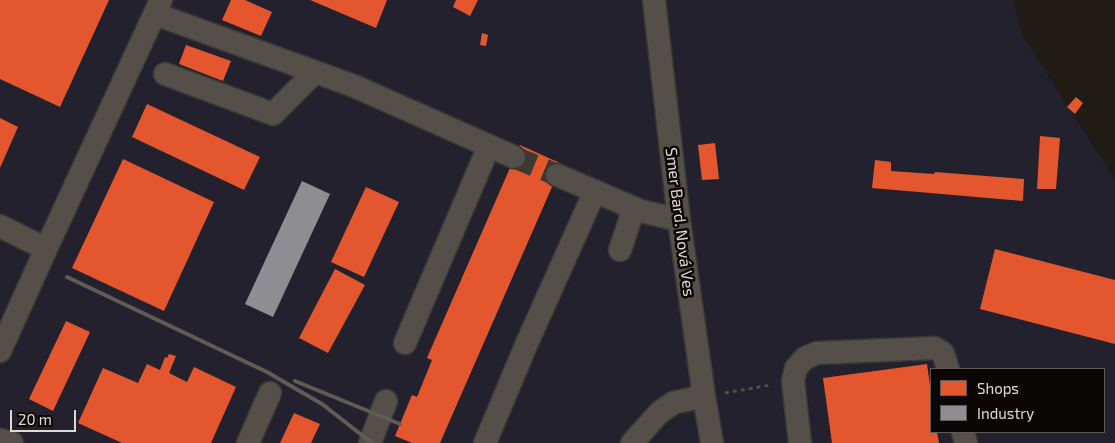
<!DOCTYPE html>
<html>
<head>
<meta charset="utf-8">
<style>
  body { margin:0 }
  #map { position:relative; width:1115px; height:443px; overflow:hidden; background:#201b15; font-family:"Exo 2",sans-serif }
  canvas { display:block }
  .legend { position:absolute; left:930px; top:368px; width:175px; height:65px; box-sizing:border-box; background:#0a0704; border:1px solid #605b56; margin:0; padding:6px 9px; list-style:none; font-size:15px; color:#e0d9d2 }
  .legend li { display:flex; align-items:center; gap:10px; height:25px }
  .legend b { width:25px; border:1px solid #605b56 }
  .scale { position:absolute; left:10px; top:410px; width:66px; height:22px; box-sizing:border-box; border:2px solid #e0d9d2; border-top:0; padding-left:6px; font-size:15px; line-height:18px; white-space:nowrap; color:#e0d9d2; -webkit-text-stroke:4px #0a0704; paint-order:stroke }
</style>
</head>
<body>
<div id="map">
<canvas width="1115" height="443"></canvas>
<ul class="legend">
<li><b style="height:14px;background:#e4572e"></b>Shops</li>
<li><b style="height:14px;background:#8d8d92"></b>Industry</li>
</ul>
<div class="scale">20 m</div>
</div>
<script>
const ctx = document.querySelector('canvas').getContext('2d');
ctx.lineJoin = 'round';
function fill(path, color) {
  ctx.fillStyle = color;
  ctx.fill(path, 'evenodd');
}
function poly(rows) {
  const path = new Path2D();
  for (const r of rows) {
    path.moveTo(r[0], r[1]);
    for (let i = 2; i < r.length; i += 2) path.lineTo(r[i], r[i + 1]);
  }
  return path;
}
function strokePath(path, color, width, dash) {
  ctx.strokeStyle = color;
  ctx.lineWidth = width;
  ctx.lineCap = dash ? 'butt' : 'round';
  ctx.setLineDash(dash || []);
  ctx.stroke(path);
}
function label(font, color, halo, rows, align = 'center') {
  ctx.font = font + ' "Exo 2",sans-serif';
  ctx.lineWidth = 5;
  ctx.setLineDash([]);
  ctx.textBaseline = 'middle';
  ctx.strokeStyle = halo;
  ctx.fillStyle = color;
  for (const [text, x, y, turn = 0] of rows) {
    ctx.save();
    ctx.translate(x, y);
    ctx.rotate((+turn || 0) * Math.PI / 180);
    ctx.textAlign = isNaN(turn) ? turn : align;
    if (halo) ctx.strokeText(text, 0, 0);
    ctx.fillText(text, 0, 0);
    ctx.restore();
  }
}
fill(poly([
  [0,0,1013,0,1022,35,1115,180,1115,443,0,443],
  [931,369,1104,369,1104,432,931,432]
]), '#23212e');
fill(poly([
  [0,0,109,0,60,107,0,79],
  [231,0,245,0,272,12,261,36,222,20],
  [310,0,387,0,376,28],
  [456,0,478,0,470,16,453,7],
  [482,33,488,35,486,46,480,45],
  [186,45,231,61,223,81,179,64],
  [1076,97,1083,103,1075,114,1067,107],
  [147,104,260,157,244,190,132,137],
  [0,118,18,127,0,168],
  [1040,136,1060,138,1056,189,1037,189],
  [715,143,719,179,702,180,698,145],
  [520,145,562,164,440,443,412,443,395,436,412,395,417,397,432,360,427,358],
  [123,159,214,202,164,311,72,268],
  [875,160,891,162,891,171,934,174,935,172,1024,179,1023,201,872,188],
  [366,187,399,202,364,277,331,262],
  [995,249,1115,280,1115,344,980,309],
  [335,269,365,285,328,353,299,338],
  [66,321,90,332,53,411,29,399],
  [169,354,176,356,169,373,187,382,194,367,236,387,211,443,122,443,78,423,103,368,138,383,147,364,160,370,165,357,167,358],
  [927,364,931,392,931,432,937,432,939,443,832,443,823,378],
  [294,413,320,424,311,443,280,443]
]), '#e4572e');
fill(poly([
  [302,181,330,194,273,317,245,304]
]), '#8d8d92');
strokePath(poly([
  [514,157,557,175]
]), '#3d3831', 22, [22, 11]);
const minor = poly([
  [654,0,679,220,704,396,712,443],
  [155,14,354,86,514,157],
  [165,74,273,114,315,72],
  [557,175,641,211,679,220],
  [0,226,46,249,0,351],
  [46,249,161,0],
  [620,250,634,208],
  [405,343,489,146],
  [963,432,966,443],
  [0,440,12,443],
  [248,443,270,393],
  [370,443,386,401],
  [485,443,527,343,595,191],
  [632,443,659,413,673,403,704,396],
  [800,443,793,381,796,368,805,358,817,353,935,348,943,353,948,369]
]);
strokePath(minor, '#3c3834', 25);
strokePath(poly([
  [725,393,771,385]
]), '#514e4b', 3, [4, 4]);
strokePath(minor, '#544f49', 22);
strokePath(poly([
  [67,277,267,372,322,404,372,443],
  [295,381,400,424]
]), '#5f5c56', 4);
label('16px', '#e0d9d2', '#0a0704', [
  ["Smer Bard. Nová Ves",680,222,83]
]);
</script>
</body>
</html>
